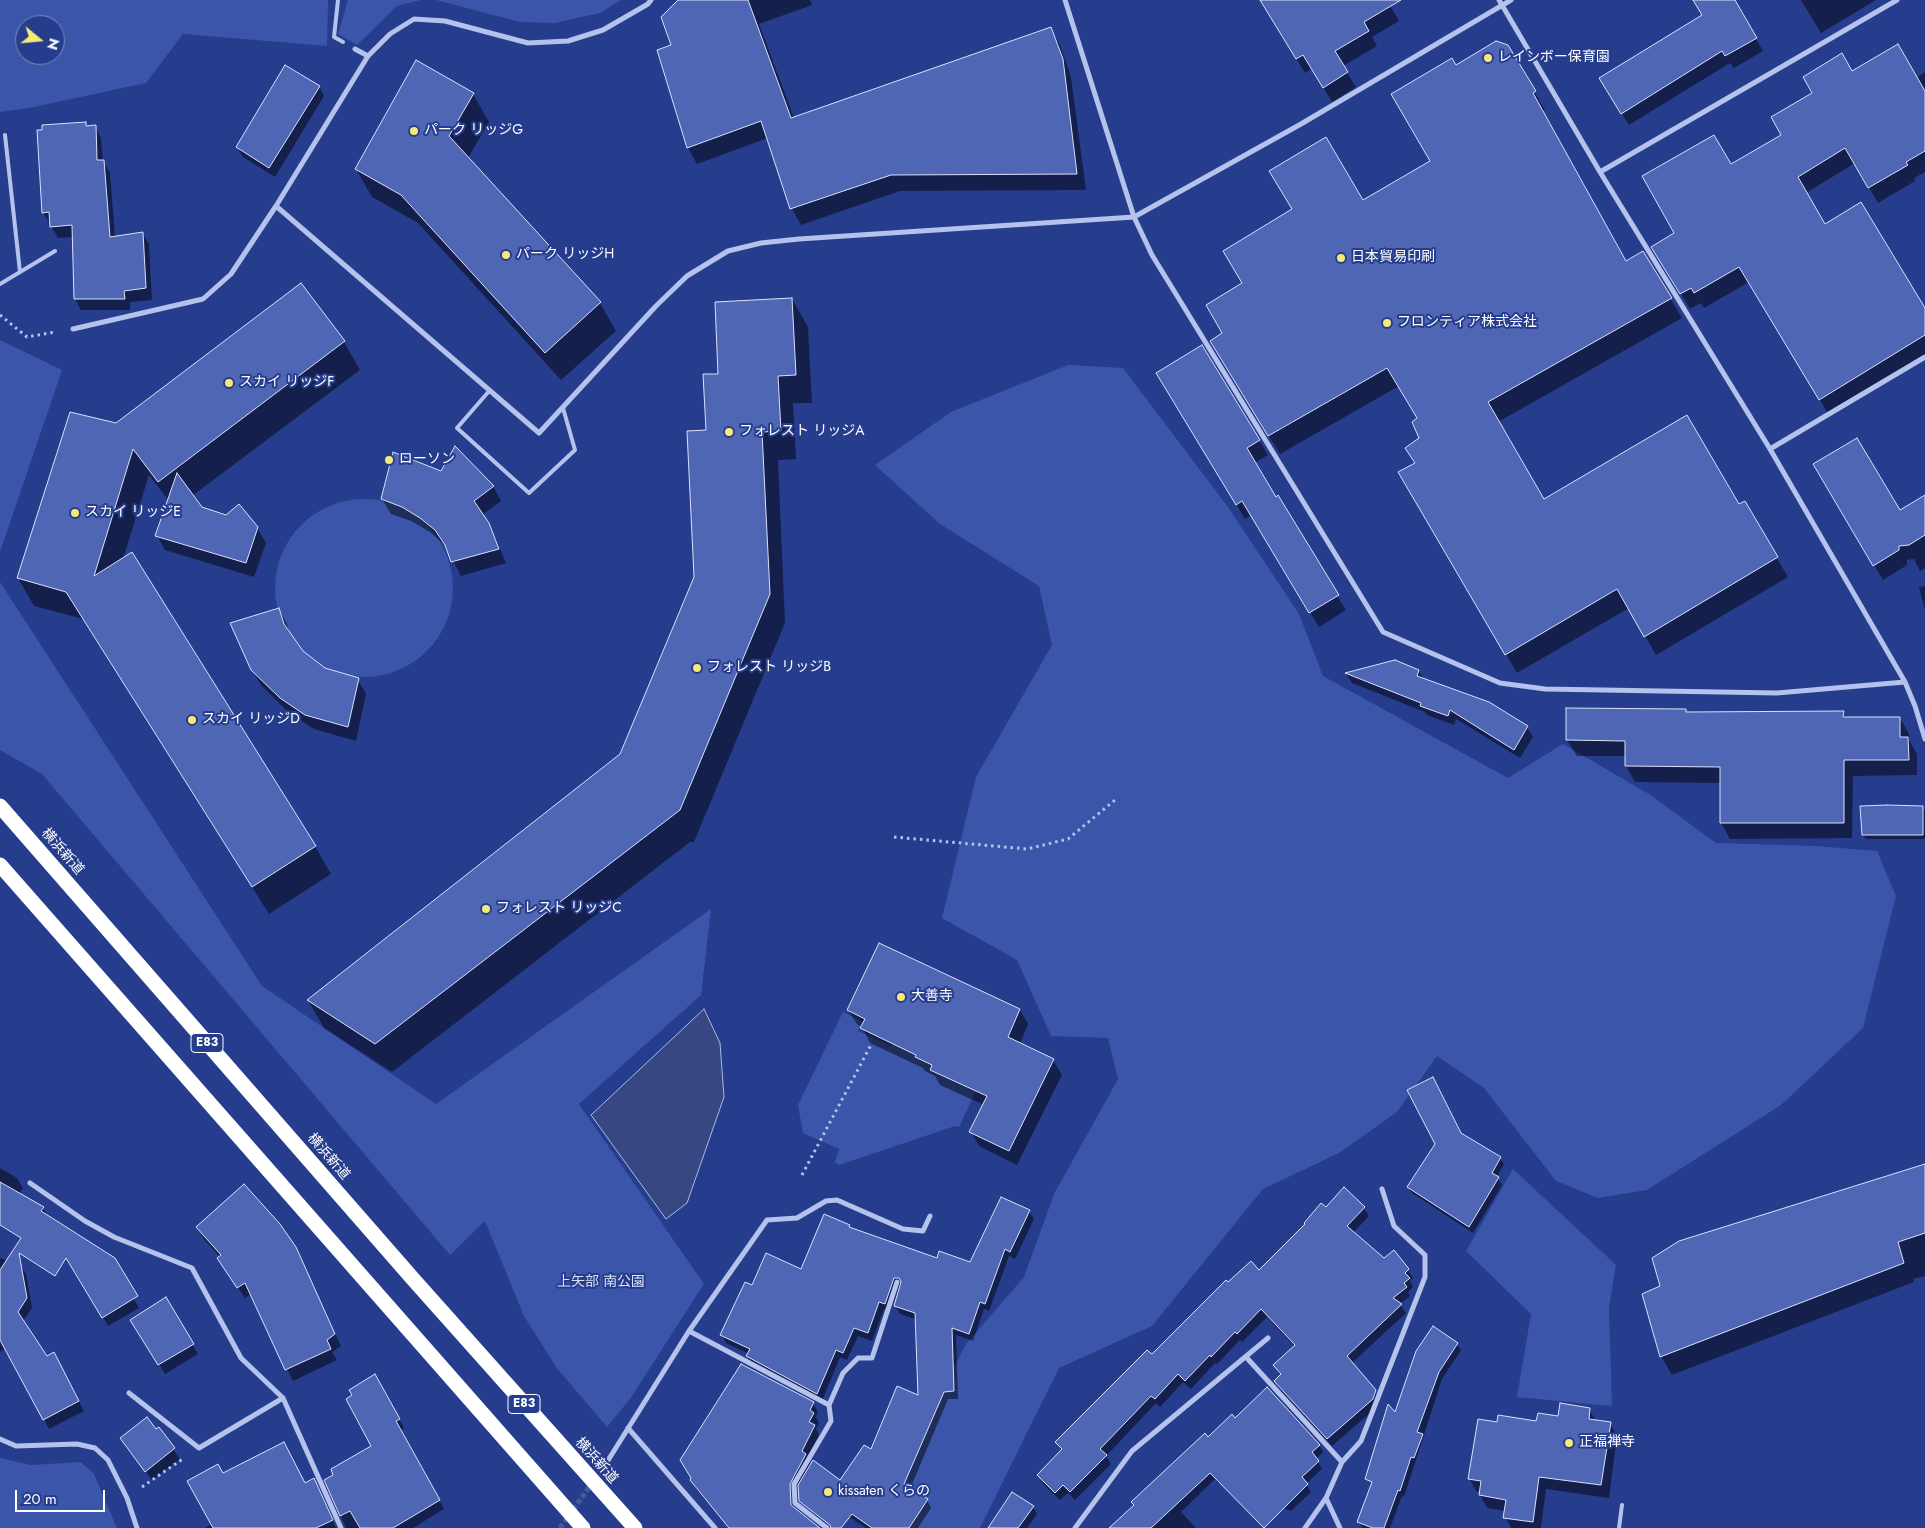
<!DOCTYPE html>
<html>
<head>
<meta charset="utf-8">
<style>
  body { margin:0 }
  #map { position:relative; width:1925px; height:1528px; overflow:hidden; background:#263d8d; font-family:Jost,sans-serif }
  canvas { display:block }
  .north { position:absolute; left:15px; top:15px; width:50px; height:50px; box-sizing:border-box; background:#263d8d; border:1px solid #7d8bbb; border-radius:50%; rotate:107deg; font-size:14px; font-weight:700; line-height:20px; text-align:center; color:#fff }
  .north::after { content:''; display:block; margin:auto; width:18px; height:22px; background:#f4ea7a; clip-path:polygon(50% 0,100% 100%,50% 72%,0 100%) }
  .scale { position:absolute; left:15px; top:1490px; width:90px; height:22px; box-sizing:border-box; border:2px solid #fff; border-top:0; padding-left:6px; font-size:15px; line-height:18px; white-space:nowrap; color:#fff; -webkit-text-stroke:4px #263d8d; paint-order:stroke }
</style>
</head>
<body>
<div id="map">
<canvas width="1925" height="1528"></canvas>
<div class="north">N</div>
<div class="scale">20 m</div>
</div>
<script>
const ctx = document.querySelector('canvas').getContext('2d');
ctx.lineJoin = 'round';
function fill(path, color) {
  ctx.fillStyle = color;
  ctx.fill(path, 'evenodd');
}
function poly(rows) {
  const path = new Path2D();
  for (const r of rows) {
    if (r.length === 3) {
      path.moveTo(r[0] + r[2], r[1]);
      path.arc(r[0], r[1], r[2], 0, 2 * Math.PI);
      continue;
    }
    path.moveTo(r[0], r[1]);
    for (let i = 2; i < r.length; i += 2) path.lineTo(r[i], r[i + 1]);
  }
  return path;
}
function strokePath(path, color, width, dash) {
  ctx.strokeStyle = color;
  ctx.lineWidth = width;
  ctx.lineCap = dash ? 'butt' : 'round';
  ctx.setLineDash(dash || []);
  ctx.stroke(path);
}
function label(font, color, halo, rows, align = 'center') {
  ctx.font = font + ' Jost,"Noto Sans JP",sans-serif';
  ctx.lineWidth = 4;
  ctx.setLineDash([]);
  ctx.textBaseline = 'middle';
  ctx.strokeStyle = halo;
  ctx.fillStyle = color;
  for (const [text, x, y, turn = 0] of rows) {
    ctx.save();
    ctx.translate(x, y);
    ctx.rotate((+turn || 0) * Math.PI / 180);
    ctx.textAlign = isNaN(turn) ? turn : align;
    if (halo) ctx.strokeText(text, 0, 0);
    ctx.fillText(text, 0, 0);
    ctx.restore();
  }
}
fill(poly([
  [0,0,328,0,327,46,183,34,146,83,29,108,0,112],
  [25,25,55,25,55,55,25,55],
  [348,0,421,0,397,6,357,45,338,34],
  [436,0,621,0,600,13,555,23,520,22],
  [0,340,62,370,0,552],
  [1068,365,1123,368,1228,507,1299,614,1323,676,1508,778,1563,744,1649,794,1716,843,1816,846,1877,851,1896,896,1863,1028,1781,1105,1647,1190,1598,1198,1556,1181,1484,1088,1437,1056,1397,1112,1339,1153,1263,1189,1152,1326,1059,1368,980,1528,888,1528,913,1447,966,1344,1024,1277,1054,1194,1118,1079,1108,1038,1051,1036,1017,960,942,918,976,777,1052,645,1039,586,940,524,875,465,951,412],
  [364,588,89],
  [0,582,262,986,436,1104,711,909,701,995,579,1104,704,1284,630,1399,607,1427,556,1367,524,1316,485,1221,450,1255,42,774,0,750],
  [843,1012,862,1021,858,1031,891,1046,896,1038,917,1049,914,1057,930,1065,928,1070,952,1081,954,1078,977,1089,959,1127,955,1126,839,1165,835,1162,839,1149,803,1133,798,1105],
  [1513,1169,1616,1265,1609,1308,1612,1406,1517,1397,1531,1314,1466,1251],
  [0,1458,31,1465,81,1462,94,1474,117,1528,0,1528]
]), '#3a55aa');
const water = poly([
  [704,1009,720,1043,724,1097,687,1203,666,1219,591,1115,704,1009]
]);
fill(water, '#364782');
strokePath(water, '#aabaeb', 1);
fill(poly([
  [680,0,810,0,812,5,759,24,794,118,1050,28,1060,45,1071,77,1086,190,900,191,801,225,792,209,768,138,697,164,688,148,673,46],
  [1261,0,1387,0,1399,21,1372,37,1377,46,1343,66,1356,87,1332,102,1312,69,1305,73],
  [1695,0,1734,0,1763,51,1734,68,1730,63,1629,125,1608,91,1704,16],
  [1801,0,1876,0,1821,33],
  [1507,46,1545,110,1542,112,1626,262,1643,253,1682,318,1498,422,1544,501,1739,505,1744,502,1788,577,1656,655,1629,608,1517,673,1400,473,1415,464,1406,448,1420,438,1418,418,1399,386,1280,454,1222,360,1224,333,1243,284,1363,202,1432,161,1456,67],
  [1925,72,1925,172,1914,178,1915,181,1878,203,1855,163,1806,193,1825,225,1925,310,1925,356,1829,415,1749,282,1704,308,1701,303,1690,309,1662,262,1676,234,1731,166,1783,136,1852,73,1916,78],
  [319,86,324,96,275,177,243,157,237,147],
  [473,94,489,122,468,158,600,303,616,331,561,380,418,223,372,197,356,169],
  [85,123,88,127,95,127,101,138,103,161,110,173,115,237,142,233,149,244,152,300,130,302,130,310,81,310,75,299,74,237,58,238,43,212],
  [792,299,808,327,812,403,793,403,796,459,778,460,785,623,694,842,690,842,392,1072,324,1028,308,1000,621,755,696,577,707,432,720,375],
  [344,342,360,370,192,496,202,508,257,528,266,543,254,577,165,550,157,535,169,501,149,475,123,559,315,846,331,874,269,914,83,619,34,606,18,578,116,424],
  [1202,347,1268,455,1254,463,1346,610,1319,627,1251,515,1245,519,1166,388],
  [1815,465,1899,512,1925,506,1925,568,1920,571,1914,559,1907,560,1907,565,1883,580],
  [442,473,493,486,501,501,482,515,496,539,506,563,461,576,445,545,430,532,411,521,391,514,382,499],
  [1925,586,1925,610,1919,587],
  [279,609,287,624,290,635,303,652,325,669,358,680,366,694,356,741,314,729,289,713,261,685,252,670],
  [1395,662,1419,671,1424,680,1527,727,1533,737,1520,758,1456,719,1454,725,1427,715,1425,712,1352,683,1346,674],
  [1685,710,1687,714,1843,712,1846,718,1900,718,1909,734,1909,740,1917,754,1917,775,1853,776,1852,838,1730,839,1721,823,1721,783,1635,782,1626,766,1626,756,1577,756,1567,740],
  [1923,807,1925,811,1925,839,1866,839,1863,835,1862,808],
  [848,1010,1020,1010,1028,1024,1020,1044,1053,1060,1062,1075,1017,1165,979,1146,971,1132,984,1105,940,1085,935,1076,925,1071,923,1068,870,1043,862,1027,857,1024],
  [1461,1134,1500,1158,1504,1164,1497,1177,1502,1185,1473,1233,1412,1193,1408,1187],
  [1925,1165,1925,1276,1913,1279,1914,1282,1672,1375,1661,1356],
  [0,1168,17,1178,23,1188,19,1194,43,1208,75,1263,0,1221],
  [1326,1208,1364,1208,1369,1216,1353,1233,1384,1260,1394,1252,1413,1278,1410,1281,1413,1287,1408,1292,1410,1296,1400,1304,1406,1313,1352,1363,1375,1391,1380,1399,1377,1407,1332,1446,1280,1389,1275,1381,1281,1376,1274,1365,1295,1347,1267,1317,1242,1342,1240,1340,1217,1364,1215,1363,1191,1389,1183,1382,1160,1407,1156,1403,1106,1456,1111,1464,1075,1500,1068,1493,1060,1500,1043,1484,1038,1475,1061,1450,1056,1442,1153,1356,1228,1283,1259,1272],
  [1029,1211,1034,1219,1015,1259,1009,1256,989,1311,984,1309,973,1341,956,1335,958,1399,948,1399,910,1489,927,1500,931,1508,918,1528,866,1528,758,1457,789,1496,795,1510,815,1528,730,1528,696,1489,691,1480,813,1403,818,1412,816,1417,819,1423,816,1429,819,1435,807,1458,811,1465,841,1482,871,1451,920,1397,917,1320,900,1314,895,1306,902,1285,900,1284,890,1311,884,1309,872,1341,858,1336,847,1360,840,1357,822,1401,752,1364,747,1356,749,1354,726,1343,722,1335,752,1287,802,1271,849,1226,851,1229,937,1259,970,1264],
  [197,1228,295,1248,341,1346,332,1352,337,1360,293,1381,251,1294,245,1298,225,1269,220,1257,204,1239],
  [0,1258,20,1264,26,1274,32,1308,23,1321,46,1357,59,1363,84,1411,49,1429,6,1348,0,1352],
  [83,1283,134,1299,139,1308,108,1326],
  [166,1299,198,1354,165,1374,132,1320],
  [1457,1344,1461,1350,1442,1379,1404,1497,1402,1496,1390,1528,1362,1528,1359,1522,1392,1441],
  [375,1376,404,1428,400,1431,444,1509,413,1528,346,1528,326,1480,373,1446],
  [1589,1409,1596,1421,1610,1423,1617,1436,1609,1498,1546,1489,1541,1528,1511,1528,1505,1517,1506,1511,1487,1508,1480,1495,1480,1492,1476,1491,1469,1478,1498,1424,1537,1423],
  [1235,1419,1319,1445,1323,1452,1316,1459,1322,1469,1306,1484,1311,1492,1291,1511,1218,1483,1215,1479,1181,1512,1196,1528,1111,1528,1208,1438],
  [159,1429,180,1459,152,1480,121,1439,156,1431],
  [222,1474,305,1485,319,1489,336,1528,205,1528,212,1524],
  [1012,1493,1033,1507,1037,1514,1027,1528,990,1528]
]), '#0007');
const building = poly([
  [678,0,748,0,791,118,1051,27,1063,59,1077,174,891,175,790,209,761,121,687,148,657,50,671,45,661,17,678,0],
  [1260,0,1401,0,1364,22,1369,31,1335,51,1348,72,1323,88,1303,55,1296,59,1260,0],
  [1693,0,1735,0,1757,38,1725,56,1722,51,1621,114,1599,78,1702,15,1693,0],
  [1496,41,1508,45,1536,91,1533,93,1626,261,1643,251,1672,298,1488,402,1544,499,1687,415,1739,504,1745,501,1778,557,1644,637,1617,589,1505,655,1398,472,1415,463,1405,448,1419,438,1412,422,1417,418,1387,368,1268,436,1210,341,1222,333,1206,305,1242,283,1223,251,1292,209,1269,171,1326,137,1363,200,1430,161,1391,94,1452,58,1456,65,1496,41],
  [1898,44,1925,91,1925,151,1906,162,1908,165,1868,188,1845,148,1798,177,1825,224,1861,202,1925,308,1925,335,1819,400,1739,267,1694,293,1691,288,1680,294,1651,247,1674,233,1642,176,1714,135,1731,164,1781,135,1771,117,1812,93,1803,77,1842,53,1852,71,1898,44],
  [416,60,474,93,449,136,601,302,545,353,401,195,355,169,416,60],
  [285,65,320,86,269,168,236,147,285,65],
  [86,122,86,126,96,125,97,160,104,160,110,237,143,232,146,288,124,291,125,299,74,299,72,225,50,227,49,212,42,213,37,130,42,130,42,125,86,122],
  [301,283,345,341,158,482,133,449,94,576,132,552,316,846,252,887,66,592,17,578,70,412,116,423,301,283],
  [792,298,796,375,778,376,781,431,762,432,770,594,680,810,375,1044,307,1000,620,754,694,577,687,431,706,430,703,374,718,374,715,302,792,298],
  [1202,345,1260,440,1247,448,1276,497,1278,495,1339,595,1309,613,1242,501,1236,505,1156,373,1202,345],
  [1857,438,1900,510,1925,495,1925,535,1909,545,1899,546,1899,550,1873,566,1813,464,1857,438],
  [455,446,494,486,474,501,489,523,499,549,451,562,445,545,435,530,420,518,402,507,381,499,393,452,441,471,455,446],
  [177,473,202,507,226,515,239,504,258,527,246,563,155,536,177,473],
  [279,608,284,624,303,651,325,668,359,678,348,727,305,715,280,698,251,670,230,623,279,608],
  [1395,660,1419,670,1417,676,1489,702,1528,726,1514,750,1450,710,1448,716,1420,706,1421,703,1345,673,1395,660],
  [1566,708,1686,709,1686,712,1844,711,1843,717,1900,717,1900,737,1908,737,1909,760,1844,760,1844,823,1720,823,1720,767,1625,766,1625,741,1566,740,1566,708],
  [1887,805,1923,806,1923,835,1862,835,1860,806,1887,805],
  [879,943,1020,1009,1008,1037,1054,1059,1009,1151,969,1132,987,1096,930,1070,932,1065,915,1057,916,1055,860,1028,865,1019,847,1010,879,943],
  [1433,1077,1461,1133,1501,1157,1492,1173,1499,1177,1469,1227,1407,1187,1435,1144,1407,1090,1433,1077],
  [1925,1164,1925,1233,1898,1242,1904,1263,1660,1357,1642,1294,1660,1286,1652,1258,1679,1241,1925,1164],
  [0,1182,44,1207,41,1211,115,1258,138,1296,102,1318,66,1258,55,1276,19,1253,27,1298,18,1312,47,1356,54,1352,79,1401,43,1420,0,1340,0,1270,21,1238,0,1225,0,1182],
  [244,1184,280,1224,296,1247,335,1334,327,1340,331,1349,285,1370,245,1283,237,1288,217,1258,221,1255,196,1227,244,1184],
  [1344,1187,1365,1207,1347,1226,1384,1258,1394,1250,1409,1269,1405,1273,1410,1278,1404,1283,1407,1287,1393,1298,1402,1304,1347,1356,1376,1390,1373,1399,1327,1439,1274,1381,1281,1374,1273,1365,1295,1345,1261,1309,1237,1334,1235,1332,1211,1357,1210,1355,1185,1381,1178,1374,1155,1399,1151,1396,1100,1449,1107,1455,1070,1492,1063,1485,1055,1493,1037,1475,1062,1449,1055,1442,1147,1350,1152,1354,1226,1280,1228,1282,1251,1261,1259,1270,1305,1224,1304,1223,1321,1203,1326,1207,1344,1187],
  [1001,1197,1030,1210,1010,1252,1005,1249,985,1304,980,1302,969,1334,952,1328,954,1391,944,1392,904,1484,928,1499,909,1528,872,1528,852,1514,841,1528,831,1528,830,1525,799,1501,798,1485,813,1460,840,1480,864,1445,871,1449,897,1386,918,1395,915,1313,894,1306,901,1282,899,1278,894,1278,885,1304,879,1302,868,1333,854,1328,843,1353,836,1350,817,1394,746,1356,750,1349,720,1335,745,1282,752,1285,766,1253,801,1269,824,1214,850,1225,849,1227,937,1258,939,1251,970,1262,1001,1197],
  [166,1297,194,1344,158,1365,130,1320,166,1297],
  [1433,1326,1458,1343,1439,1372,1417,1432,1423,1434,1414,1458,1411,1457,1400,1491,1398,1490,1384,1528,1373,1528,1357,1522,1372,1482,1365,1479,1388,1404,1395,1412,1416,1351,1433,1326],
  [741,1364,814,1402,810,1410,814,1413,809,1422,815,1425,802,1451,806,1454,790,1484,791,1505,820,1528,729,1528,690,1480,691,1478,680,1460,741,1364],
  [375,1374,400,1419,396,1421,440,1500,393,1528,360,1528,350,1511,340,1516,324,1480,333,1475,331,1469,371,1446,346,1399,352,1395,349,1390,375,1374],
  [1267,1387,1320,1445,1312,1452,1319,1461,1302,1477,1308,1484,1264,1528,1210,1473,1151,1528,1109,1528,1134,1505,1131,1502,1205,1433,1208,1437,1232,1414,1235,1418,1267,1387],
  [1560,1403,1590,1408,1589,1419,1611,1422,1601,1485,1539,1477,1533,1522,1503,1518,1506,1500,1479,1495,1481,1481,1468,1479,1478,1419,1497,1422,1498,1415,1536,1421,1538,1413,1558,1416,1560,1403],
  [147,1417,156,1429,159,1427,175,1448,145,1472,120,1438,147,1417],
  [284,1442,305,1483,314,1478,333,1520,316,1528,213,1528,187,1481,218,1464,223,1473,284,1442],
  [1012,1492,1034,1506,1018,1528,988,1528,1012,1492]
]);
fill(building, '#4e66b4');
strokePath(building, '#dae1f8', 1);
strokePath(poly([
  [560,1528,607,1462]
]), '#475a9e', 5, [5, 2.5]);
strokePath(poly([
  [0,315,27,337,55,332],
  [894,837,1027,849,1068,839,1115,800],
  [802,1175,872,1043],
  [142,1487,184,1458]
]), '#b5c2eb', 3, [2.5, 4]);
strokePath(poly([
  [338,0,334,37,343,42],
  [5,135,20,272],
  [0,284,55,251],
  [490,390,457,428,529,493,575,450,563,408],
  [1619,1528,1622,1505]
]), '#b5c2eb', 4);
strokePath(poly([
  [1065,0,1134,217,1152,255,1383,632,1500,683,1545,689,1777,693,1905,682],
  [1499,0,1600,172,1770,449,1905,682,1915,706,1925,739],
  [355,49,368,56],
  [1600,172,1897,0],
  [276,206,539,433,656,306,687,276,728,251,761,243,799,239,1134,217,1301,124,1511,0],
  [73,329,203,299,231,274,276,206,368,56,390,34,414,19,445,21,528,43,568,41,603,30,648,4,651,0],
  [1770,449,1925,357],
  [30,1183,85,1221,114,1237,192,1268,241,1358,283,1398,341,1528],
  [689,1331,829,1405],
  [1246,1357,1342,1462],
  [129,1393,199,1448,283,1398],
  [628,1428,715,1528],
  [0,1439,16,1446,77,1444,95,1448,108,1460,127,1498,137,1528],
  [607,1462,689,1331,767,1220,797,1218,826,1201,837,1200,903,1229,923,1231,930,1216],
  [1326,1498,1340,1528],
  [827,1528,795,1503,794,1484,831,1421,829,1405,843,1373,858,1358,872,1358,897,1282],
  [1075,1528,1132,1451,1268,1338],
  [1305,1528,1326,1498,1342,1462,1361,1441,1425,1277,1425,1255,1394,1226,1382,1189]
]), '#b5c2eb', 5);
strokePath(poly([
  [0,806,413,1279,635,1528],
  [0,865,583,1528]
]), '#fff', 15);
for (const [x, y, r, color] of [
  [1488,58,5,"#f4ea7a"],
  [414,131,5,"#f4ea7a"],
  [506,255,5,"#f4ea7a"],
  [1341,258,5,"#f4ea7a"],
  [1387,323,5,"#f4ea7a"],
  [229,383,5,"#f4ea7a"],
  [729,432,5,"#f4ea7a"],
  [389,460,5,"#f4ea7a"],
  [75,513,5,"#f4ea7a"],
  [697,668,5,"#f4ea7a"],
  [192,720,5,"#f4ea7a"],
  [486,909,5,"#f4ea7a"],
  [901,997,5,"#f4ea7a"],
  [1569,1443,5,"#f4ea7a"],
  [828,1492,5,"#f4ea7a"]
]) {
  const dot = new Path2D();
  dot.arc(x, y, r, 0, 2 * Math.PI);
  ctx.fillStyle = color;
  ctx.fill(dot);
  strokePath(dot, '#263d8d', 2);
}
for (const [x, y, w] of [
  [207,1043,32],
  [524,1404,32]
]) {
  const box = new Path2D();
  box.roundRect(x - w / 2, y - 9.5, w, 19, 4);
  ctx.fillStyle = '#263d8d';
  ctx.fill(box);
  strokePath(box, '#fff', 1);
}
label('bold 12px', '#fff', null, [
  ["E83",207,1043],
  ["E83",524,1404]
]);
label('14px', '#fff', '#263d8d', [
  ["レインボー保育園",1498,58],
  ["パーク リッジG",424,131],
  ["パーク リッジH",516,255],
  ["日本貿易印刷",1351,258],
  ["フロンティア株式会社",1397,323],
  ["スカイ リッジF",239,383],
  ["フォレスト リッジA",739,432],
  ["ローソン",399,460],
  ["スカイ リッジE",85,513],
  ["フォレスト リッジB",707,668],
  ["スカイ リッジD",202,720],
  ["フォレスト リッジC",496,909],
  ["大善寺",911,997],
  ["正福禅寺",1579,1443],
  ["kissaten くらの",838,1492]
], 'left');
label('14px', '#fff', '#263d8d', [
  ["横浜新道",62,852,49],
  ["横浜新道",328,1157,49],
  ["横浜新道",596,1461,48]
]);
label('14px', '#dae1f8', '#263d8d', [
  ["上矢部 南公園",601,1283]
]);
</script>
</body>
</html>
